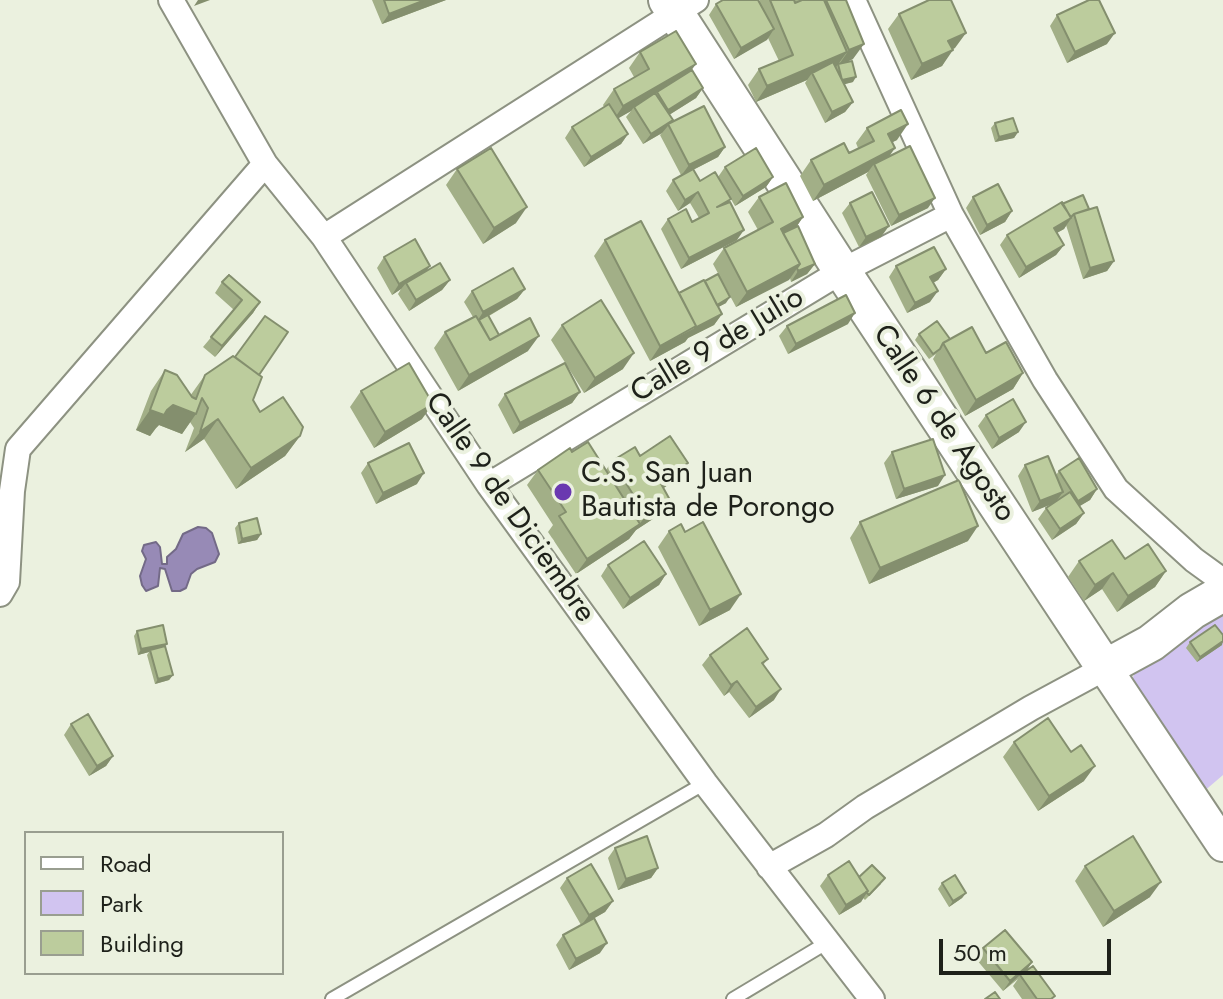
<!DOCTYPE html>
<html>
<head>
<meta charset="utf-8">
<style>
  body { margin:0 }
  #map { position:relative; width:1223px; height:999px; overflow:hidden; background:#ebf1df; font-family:Jost,sans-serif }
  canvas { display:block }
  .legend { position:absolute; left:24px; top:831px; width:260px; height:144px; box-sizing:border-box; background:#ebf1df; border:2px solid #999e90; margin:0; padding:10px 14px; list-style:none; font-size:24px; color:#1e211a }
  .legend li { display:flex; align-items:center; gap:16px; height:40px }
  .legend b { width:40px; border:2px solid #999e90 }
  .scale { position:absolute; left:939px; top:939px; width:172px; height:36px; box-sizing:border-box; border:4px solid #1e211a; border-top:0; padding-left:10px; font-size:24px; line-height:28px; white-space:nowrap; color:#1e211a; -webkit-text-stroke:6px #ebf1df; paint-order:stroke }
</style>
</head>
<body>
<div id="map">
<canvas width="1223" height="999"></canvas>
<ul class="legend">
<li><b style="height:10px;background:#fff"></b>Road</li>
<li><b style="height:22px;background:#d1c4f0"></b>Park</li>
<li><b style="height:22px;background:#bccc9d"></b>Building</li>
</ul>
<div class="scale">50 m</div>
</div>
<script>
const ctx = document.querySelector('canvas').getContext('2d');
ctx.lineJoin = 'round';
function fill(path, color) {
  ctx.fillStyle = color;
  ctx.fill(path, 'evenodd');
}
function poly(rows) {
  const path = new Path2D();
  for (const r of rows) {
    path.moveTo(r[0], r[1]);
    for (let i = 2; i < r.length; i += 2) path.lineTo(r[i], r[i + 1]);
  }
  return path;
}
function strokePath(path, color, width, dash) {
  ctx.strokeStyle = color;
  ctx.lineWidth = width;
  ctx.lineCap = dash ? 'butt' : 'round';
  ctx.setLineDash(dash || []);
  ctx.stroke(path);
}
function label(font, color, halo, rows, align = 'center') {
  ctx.font = font + ' Jost,sans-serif';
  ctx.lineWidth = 8;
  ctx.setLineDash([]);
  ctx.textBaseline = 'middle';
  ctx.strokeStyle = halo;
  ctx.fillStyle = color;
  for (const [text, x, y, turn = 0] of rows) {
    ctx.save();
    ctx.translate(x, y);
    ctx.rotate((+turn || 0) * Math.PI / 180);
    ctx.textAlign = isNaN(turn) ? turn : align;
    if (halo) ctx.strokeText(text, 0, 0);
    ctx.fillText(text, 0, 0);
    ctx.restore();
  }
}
fill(poly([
  [1223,608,1223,775,1202,793,1131,684,1135,671]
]), '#d1c4f0');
const water = poly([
  [198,527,206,528,212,533,219,554,215,562,197,569,191,574,186,588,180,591,172,591,165,569,160,568,158,586,146,591,142,585,140,576,146,559,142,551,144,545,156,542,160,547,162,564,167,564,167,557,176,549,183,534,198,527]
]);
fill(water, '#978ab6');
strokePath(water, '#736a87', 2);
const service = poly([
  [332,999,705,783],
  [733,999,828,942]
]);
const minor = poly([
  [171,0,265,164,324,237,489,485,705,783,872,999],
  [853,0,951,215,1045,380,1116,489,1194,560,1223,581],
  [324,237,696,0],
  [489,485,842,271,951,215],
  [0,594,7,582,12,491,18,449,265,164],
  [769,867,826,835,865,807,1031,708,1105,668]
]);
const tertiary = poly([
  [1105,668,1223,845]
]);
const secondary = poly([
  [667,0,842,271,1105,668,1151,643,1192,611,1223,593]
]);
strokePath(service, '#8d9282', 16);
strokePath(minor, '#8d9282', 28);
strokePath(tertiary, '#8d9282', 36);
strokePath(secondary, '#8d9282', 40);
strokePath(service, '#fff', 12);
strokePath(minor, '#fff', 24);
strokePath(tertiary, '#fff', 32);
strokePath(secondary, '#fff', 36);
fill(poly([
  [372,0,446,0,382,24],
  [760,0,846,0,853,59,845,62,853,82,844,84,853,102,845,112,825,123,805,83,807,80,756,102,748,85,759,69,779,61,768,38,734,59,709,15,716,4,759,1],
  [899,14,955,48,952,49,942,66,911,80,888,29],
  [1057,15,1107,44,1067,63,1050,26],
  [640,52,691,70,703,88,696,98,669,115,673,120,671,123,725,147,718,157,693,170,700,181,718,177,725,167,773,177,766,187,735,206,725,189,731,199,728,203,737,240,681,269,661,229,668,219,692,222,699,218,690,203,678,211,666,191,673,180,681,175,660,135,662,133,643,144,626,117,631,111,618,118,628,134,621,144,584,167,565,138,572,127,604,107,603,105,614,89,634,77,629,68],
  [995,123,1018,132,1014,138,995,142,991,128],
  [867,128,897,140,892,142,890,156,928,208,891,226,866,175,868,172,813,201,800,176,811,160,849,153,858,148,856,143],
  [457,169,516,223,483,244,446,185],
  [759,197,803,217,796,227,815,264,807,274,791,282,790,278,736,307,713,264,724,248,758,230,748,212],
  [973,197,1012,211,1005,222,980,235,966,208],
  [850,203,881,237,859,247,842,213],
  [1062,204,1089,210,1114,261,1107,271,1083,279,1066,225,1068,222,1064,229,1057,233,1064,245,1056,255,1019,278,1000,245,1007,235],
  [605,240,679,293,726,303,718,307,722,314,714,325,688,338,685,342,650,361,594,256],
  [384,257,428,270,450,280,442,290,409,311,398,294,401,289,392,295,377,268],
  [896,266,946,269,938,280,933,283,930,302,907,313,889,277],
  [222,282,260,302,253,313,215,357,203,347,234,310,215,293],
  [525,289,517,299,489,316,499,335,528,351,458,391,434,348,445,332,473,317,464,302,472,291],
  [848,324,788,354,779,336,787,326],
  [562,325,623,369,584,393,551,340],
  [919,334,950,339,986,353,1023,373,1013,389,965,416,933,359,936,354,929,359,915,340],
  [165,370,190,396,205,375,259,375,253,400,260,412,300,436,285,456,236,489,204,439,185,452,194,428,190,422,182,434,159,425,156,428,150,436,136,430,151,391],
  [361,391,422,419,374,448,350,407],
  [580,392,572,403,513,434,498,405,505,394],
  [986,415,1019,432,992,449,978,426],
  [572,452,606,470,612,461,640,456,688,463,677,479,663,488,659,515,636,530,629,539,576,574,548,532,553,525,527,485,538,470],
  [892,452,938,486,896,499,884,463],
  [368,463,417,484,376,504,361,473],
  [1025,465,1056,475,1059,471,1097,489,1090,500,1079,506,1084,513,1076,524,1052,540,1038,519,1046,508,1053,503,1032,512,1018,476],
  [860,522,968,541,869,584,850,538],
  [239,523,261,534,257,540,238,544,235,528],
  [669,531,730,610,699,626,658,547],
  [1125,559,1166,571,1155,587,1117,612,1102,589,1084,601,1068,577,1079,561],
  [608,565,666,574,659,585,623,609,601,576],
  [137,631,165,646,173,675,169,680,155,684,147,655,149,652,138,655,134,636],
  [1190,642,1222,645,1197,662,1186,648],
  [710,655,768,659,763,665,774,700,749,718,729,692,724,696,702,665],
  [71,724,113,756,106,766,89,776,64,735],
  [1014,742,1084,781,1038,811,1003,757],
  [615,848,658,868,651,878,618,890,608,858],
  [1085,866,1150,897,1103,927,1075,881],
  [828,875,859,877,881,884,865,900,863,898,861,902,839,915,820,886],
  [567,878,613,901,605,912,594,918,600,953,569,970,556,945,563,935,581,925,560,888],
  [942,883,966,893,962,898,949,907,938,889],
  [983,948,1032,962,1026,971,1053,999,1022,999,1013,986,1018,979,1003,991,976,959]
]), '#a2af87');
fill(poly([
  [198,0,210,0,194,6],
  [425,0,446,0,382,24,389,14],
  [774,29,767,40,734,59,741,48],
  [966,33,955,48,937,56,948,41],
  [1115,33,1107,44,1067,63,1075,52],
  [864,44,853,59,838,66,849,50],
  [953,50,942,66,911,80,922,64],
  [847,52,836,67,814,77,812,73,807,80,756,102,767,86],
  [696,64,685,79,657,92,653,98,634,107,631,111,612,122,623,106],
  [856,77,853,82,838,86,842,80],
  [703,88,696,98,661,120,668,110],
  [853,102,845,112,825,123,832,112],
  [673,120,662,133,643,144,651,134],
  [908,124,897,140,877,150,888,134],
  [1018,132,1014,138,995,142,999,137],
  [628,134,621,144,584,167,591,157],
  [725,147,718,157,681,176,689,165],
  [895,148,884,164,874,164,868,172,813,201,824,185],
  [773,177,766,187,735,206,743,196],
  [698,192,690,203,678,211,685,200],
  [935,198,928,208,891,226,899,215],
  [527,207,516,223,483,244,494,228],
  [1012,211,1005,222,980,235,987,225],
  [803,217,793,232,784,237,781,229],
  [1072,217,1064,229,1047,238,1054,228],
  [889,226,881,237,859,247,866,237],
  [744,230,737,240,681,269,689,258],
  [1064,245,1056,255,1019,278,1026,267],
  [1114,261,1107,271,1083,279,1090,268],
  [800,264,789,280,736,307,747,292],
  [815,264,807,274,791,282,798,271],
  [430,266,423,277,406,283,401,289,392,295,399,284],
  [946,269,938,280,923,288,930,277],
  [450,280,442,290,409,311,416,300],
  [525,289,517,299,476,323,483,312],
  [938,291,930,302,907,313,915,303],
  [730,297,726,303,711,311,715,305],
  [260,302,253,313,215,357,222,346],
  [855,313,848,324,788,354,796,344],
  [722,314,714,325,688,338,685,342,650,361,660,346],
  [539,336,528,351,458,391,469,375],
  [634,353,623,369,584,393,595,378],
  [1023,373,1013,389,965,416,976,400],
  [580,392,572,403,513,434,520,423],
  [433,404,422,419,374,448,385,432],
  [173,405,196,414,182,434,159,425,156,428,150,436,136,430,150,410,167,410],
  [218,419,204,439,185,452,200,432],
  [1026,422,1019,432,992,449,999,438],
  [300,436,285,456,236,489,251,468],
  [688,463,677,479,649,498,660,482],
  [424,473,417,484,376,504,383,493],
  [945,475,938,486,896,499,904,489],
  [1097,489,1090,500,1070,512,1078,501],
  [1063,492,1055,503,1032,512,1040,501],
  [670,500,659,515,636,530,629,539,576,574,587,559,639,525,646,515],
  [1084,513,1076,524,1052,540,1060,529],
  [978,526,968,541,869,584,880,568],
  [261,534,257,540,238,544,242,539],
  [1166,571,1155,587,1117,612,1128,596],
  [1113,573,1102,589,1084,601,1095,585],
  [666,574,659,585,623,609,630,598],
  [741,594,730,610,699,626,710,610],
  [1223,641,1222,645,1197,662,1200,657],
  [167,644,163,649,150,650,149,652,138,655,141,649],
  [173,675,169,680,155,684,158,679],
  [737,681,729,692,724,696,731,685],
  [781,689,774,700,749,718,756,707],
  [113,756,106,766,89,776,97,766],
  [1095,766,1084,781,1038,811,1049,796],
  [658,868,651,878,618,890,626,879],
  [1161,882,1150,897,1103,927,1114,911],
  [868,891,861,902,839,915,846,905],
  [966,893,962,898,949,907,953,901],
  [613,901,605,912,581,926,589,915],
  [607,943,600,953,569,970,576,959],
  [1032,962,1025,973,1020,975,1003,991,1010,981]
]), '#848f6e');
const building = poly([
  [384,0,425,0,389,14,384,0],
  [723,0,758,0,774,29,741,48,716,4,723,0],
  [770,0,794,0,795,3,802,0,824,0,847,52,767,86,759,69,793,55,770,0],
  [826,0,846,0,864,44,849,50,826,0],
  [929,0,951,0,966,33,948,41,953,50,922,64,899,14,929,0],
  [1089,0,1099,0,1115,33,1075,52,1057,15,1089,0],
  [676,31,696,64,623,106,614,89,649,69,640,52,676,31],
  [852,61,856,77,842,80,838,64,852,61],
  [833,62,853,102,832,112,812,73,833,62],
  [692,70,703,88,668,110,657,92,692,70],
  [655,93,673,120,651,134,634,107,655,93],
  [609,104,628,134,591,157,572,127,609,104],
  [704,106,725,147,689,165,668,124,704,106],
  [901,110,908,124,888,134,895,148,824,185,811,160,844,143,849,153,874,141,867,128,901,110],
  [1013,118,1018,132,999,137,995,123,1013,118],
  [910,146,935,198,899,215,874,164,910,146],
  [491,148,527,207,494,228,457,169,491,148],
  [756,148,773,177,743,196,725,167,756,148],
  [693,169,700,181,715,172,731,199,717,207,730,202,744,230,689,258,668,219,686,209,692,222,709,213,698,192,685,200,673,180,693,169],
  [786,183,803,217,781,229,800,264,747,292,724,248,773,222,759,197,786,183],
  [998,184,1012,211,987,225,973,197,998,184],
  [872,192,889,226,866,237,850,203,872,192],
  [1083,195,1089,209,1074,214,1071,217,1062,204,1083,195],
  [1062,202,1071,218,1054,228,1064,245,1026,267,1007,235,1062,202],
  [1097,207,1114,261,1090,268,1074,214,1097,207],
  [641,221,696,326,660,346,605,240,641,221],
  [798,226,815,264,798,271,797,268,800,264,783,233,798,226],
  [415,239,430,266,399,284,384,257,415,239],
  [934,247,946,269,930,277,938,291,915,303,896,266,934,247],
  [440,263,450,280,416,300,406,283,440,263],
  [513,268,525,289,483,312,472,291,513,268],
  [718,274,730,297,717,305,705,281,718,274],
  [229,275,260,302,222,346,211,337,242,300,222,282,229,275],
  [704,280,722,314,695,328,696,326,679,293,704,280],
  [846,295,855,313,796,344,787,326,846,295],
  [601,300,634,353,595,378,562,325,601,300],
  [488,315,499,335,490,340,479,320,488,315],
  [265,316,288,332,259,375,235,357,265,316],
  [476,316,490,340,530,318,539,336,469,375,445,332,476,316],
  [937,321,950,339,943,343,940,349,933,354,919,334,937,321],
  [972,327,986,353,1006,342,1023,373,976,400,943,343,972,327],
  [233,356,262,377,253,400,260,412,283,397,303,427,300,436,251,468,218,419,200,432,208,408,202,398,196,414,173,405,167,410,164,415,150,410,165,370,177,375,192,397,196,399,205,375,233,356],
  [409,363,433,404,385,432,361,391,409,363],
  [565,363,580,392,520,423,505,394,565,363],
  [1013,399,1026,422,999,438,986,415,1013,399],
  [670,436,688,463,660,482,670,500,646,515,612,461,635,447,640,456,670,436],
  [933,439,945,475,904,489,892,452,933,439],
  [588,442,640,524,587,559,559,516,566,512,538,470,570,448,572,452,588,442],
  [409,443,424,473,383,493,368,463,409,443],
  [1048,456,1063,492,1040,501,1025,465,1048,456],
  [1079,458,1097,489,1078,501,1059,471,1079,458],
  [959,480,978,526,880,568,860,522,959,480],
  [1070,492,1084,513,1060,529,1046,508,1070,492],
  [257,518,261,534,242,539,239,523,257,518],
  [703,522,741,594,710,610,669,531,681,524,685,532,703,522],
  [1112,540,1125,559,1148,544,1166,571,1128,596,1113,573,1095,585,1079,561,1112,540],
  [644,541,666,574,630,598,608,565,644,541],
  [163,625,167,644,141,649,137,631,163,625],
  [1215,625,1223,635,1223,641,1200,657,1190,642,1215,625],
  [747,628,768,659,762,663,781,689,756,707,737,681,731,685,710,655,747,628],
  [165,646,173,675,158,679,150,650,165,646],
  [88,714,113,756,97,766,71,724,88,714],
  [1048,718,1071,752,1081,745,1095,766,1049,796,1014,742,1048,718],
  [647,836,658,868,626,879,615,848,647,836],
  [1133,836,1161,882,1114,911,1085,866,1133,836],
  [849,861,868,891,846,905,828,875,849,861],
  [591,864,613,901,589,915,567,878,591,864],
  [872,865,885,878,869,895,866,892,868,891,859,877,872,865],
  [955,875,966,893,953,901,942,883,955,875],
  [594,918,607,943,576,959,563,935,594,918],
  [1005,930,1032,962,1010,981,983,948,1005,930],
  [1033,966,1055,996,1051,999,1037,999,1020,975,1033,966],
  [995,992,1000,999,985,999,995,992]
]);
fill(building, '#bccc9d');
strokePath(building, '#848f6e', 2);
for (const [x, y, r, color] of [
  [563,492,10,"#6a39b0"]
]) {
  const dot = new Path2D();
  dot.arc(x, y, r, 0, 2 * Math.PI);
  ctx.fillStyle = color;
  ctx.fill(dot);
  strokePath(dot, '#ebf1df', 3);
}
label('30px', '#1e211a', '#ebf1df', [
  ["Calle 9 de Julio",718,346,-31],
  ["Calle 6 de Agosto",943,424,56],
  ["Calle 9 de Diciembre",509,508,55]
]);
label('30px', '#1e211a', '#ebf1df', [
  ["C.S. San Juan",581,475],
  ["Bautista de Porongo",581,509]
], 'left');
</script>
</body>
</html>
